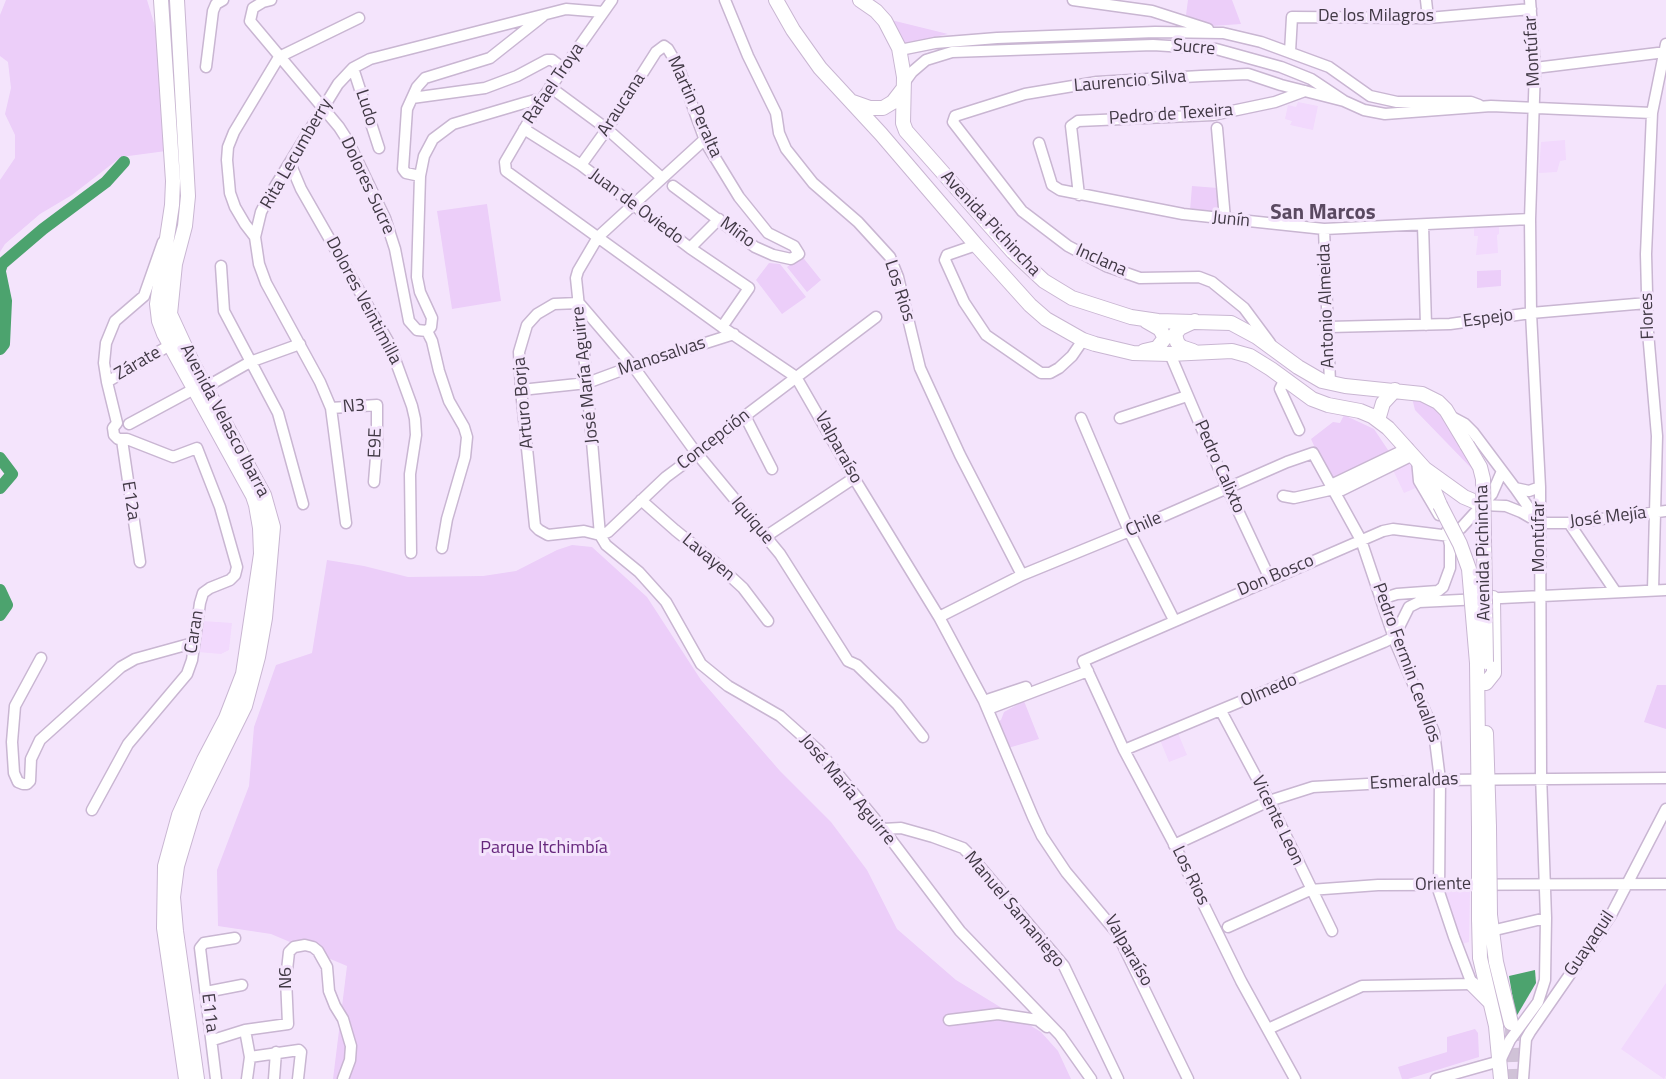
<!DOCTYPE html>
<html>
<head>
<meta charset="utf-8">
<style>
  body { margin:0 }
  canvas { display:block; background:#f4e4fc }
</style>
</head>
<body>
<canvas width="1666" height="1079"></canvas>
<script>
const ctx = document.querySelector('canvas').getContext('2d');
ctx.lineJoin = 'round';
function fill(path, color) {
  ctx.fillStyle = color;
  ctx.fill(path, 'evenodd');
}
function poly(rows) {
  const path = new Path2D();
  for (const r of rows) {
    path.moveTo(r[0], r[1]);
    for (let i = 2; i < r.length; i += 2) path.lineTo(r[i], r[i + 1]);
  }
  return path;
}
function strokePath(path, color, width, dash) {
  ctx.strokeStyle = color;
  ctx.lineWidth = width;
  ctx.lineCap = dash ? 'butt' : 'round';
  ctx.setLineDash(dash || []);
  ctx.stroke(path);
}
function label(font, color, halo, rows, align = 'center') {
  ctx.font = font + ' "Titillium Web",sans-serif';
  ctx.lineWidth = 6;
  ctx.setLineDash([]);
  ctx.textBaseline = 'middle';
  ctx.strokeStyle = halo;
  ctx.fillStyle = color;
  for (const [text, x, y, turn = 0] of rows) {
    ctx.save();
    ctx.translate(x, y);
    ctx.rotate((+turn || 0) * Math.PI / 180);
    ctx.textAlign = isNaN(turn) ? turn : align;
    if (halo) ctx.strokeText(text, 0, 0);
    ctx.fillText(text, 0, 0);
    ctx.restore();
  }
}
fill(poly([
  [1298,102,1318,106,1313,130,1290,125,1292,121,1285,119,1288,105,1296,107],
  [1565,140,1566,160,1560,161,1557,172,1539,173,1541,142],
  [1499,223,1499,234,1497,235,1498,253,1476,255,1478,236,1474,236,1474,225],
  [1410,462,1418,487,1404,493,1393,470],
  [203,621,232,623,229,650,221,654,198,652],
  [1178,733,1187,755,1169,762,1160,740],
  [1443,890,1470,890,1469,942,1461,944],
  [1666,983,1666,1075,1664,1079,1621,1049]
]), '#f2d9fd');
fill(poly([
  [6,0,147,0,157,33,166,151,121,157,72,195,40,214,5,244,0,252,0,180,15,158,15,135,5,114,11,88,8,62,0,56,0,15],
  [1188,0,1232,0,1241,24,1212,26,1186,15],
  [891,20,948,34,903,44],
  [1192,186,1218,188,1219,215,1190,211],
  [487,204,501,301,452,309,437,211],
  [801,255,821,280,807,292,787,267],
  [769,263,780,264,806,297,782,314,756,280],
  [1501,270,1501,286,1477,288,1477,271],
  [1411,394,1429,402,1434,407,1453,433,1476,473,1415,410],
  [1344,415,1374,429,1390,453,1330,481,1311,439,1333,422,1340,423],
  [572,545,592,547,647,597,701,680,780,771,831,822,867,870,897,929,956,980,1041,1032,1058,1051,1071,1079,333,1079,347,966,271,934,218,926,217,870,249,786,254,727,276,665,312,653,327,560,364,566,408,577,483,576,516,571,557,550],
  [1657,685,1666,685,1666,729,1644,722],
  [1024,701,1039,739,1008,748,997,722,1001,720,1004,712],
  [1475,1029,1478,1033,1479,1057,1408,1079,1402,1079,1398,1067,1447,1052,1447,1037]
]), '#eccef9');
fill(poly([
  [1535,970,1536,983,1516,1017,1509,976]
]), '#4ca36e');
strokePath(poly([
  [0,270,2,264,43,229,106,182,124,162],
  [0,272,6,301,4,344,0,349],
  [0,458,12,474,0,488],
  [0,590,7,605,0,615]
]), '#4ca36e', 12);
strokePath(poly([
  [1512,1027,1513,1079]
]), '#d0c2d7', 14, [14, 7]);
const minor = poly([
  [271,0,263,2,253,8,250,21,339,127,348,141,385,218,395,249,409,321,417,330,427,331],
  [612,0,540,102,505,162,506,171,722,327,796,377,854,478,939,617,984,701,1033,817,1042,836,1066,872,1117,933,1188,1079],
  [725,0,748,56,776,113,779,133,786,149,813,183,858,222,890,257,898,277,920,368,960,455,1022,575],
  [1073,0,1152,11,1208,29],
  [1426,0,1428,18],
  [900,50,935,43,997,38,1155,32,1223,33,1261,42,1329,67,1370,96,1397,102,1471,102,1479,105],
  [1290,52,1292,17,1428,18,1531,9],
  [206,67,213,11,216,4,223,0],
  [353,68,379,148],
  [1535,68,1666,52],
  [904,83,912,72,926,60,952,52,1153,45,1216,49,1281,67,1311,79,1344,101,1364,110,1385,114,1491,106,1652,113],
  [550,87,607,129,662,178],
  [412,98,485,88,517,76,547,60,552,60,564,69],
  [1217,128,1225,219],
  [524,129,581,165,690,248,749,288,722,327],
  [705,139,598,237,578,271,576,278,587,383,600,535,606,545,639,572,666,602,701,664,728,686,780,716,818,750,883,829,960,931,1060,1035,1091,1079],
  [1039,143,1052,185,1060,190,1183,214,1324,229,1530,219],
  [290,163,301,189,389,343,412,406,415,419,416,435,410,474,411,553],
  [581,165,607,129,656,52,664,46,668,49,678,66,706,143,739,197,768,233,794,246,799,254,791,259,773,255,755,247,673,186],
  [420,176,406,173,403,169,407,109,417,87,425,78,490,58,543,16],
  [1079,195,1071,126,1078,121,1213,115,1275,102,1305,91],
  [1423,225,1426,325],
  [1324,229,1330,383],
  [255,237,245,224,235,207,230,193,227,160,228,147,234,132,279,57,359,18],
  [976,245,947,255,945,260,964,302,986,335,1041,373,1050,373,1059,368,1072,356,1083,340],
  [690,248,719,219],
  [221,266,224,311,278,413,303,504],
  [876,317,745,416,697,454,666,477,608,532,600,535,584,531,548,535,539,530,535,526,521,390,519,352,527,325,537,314,554,304,579,303,633,366,697,454,699,456,780,554,848,661,857,665,897,704,923,737],
  [1329,327,1450,324,1531,313,1647,303],
  [427,331,431,327,432,318,420,292,417,277,420,176,424,156,433,139,453,124,524,103,535,100,540,102],
  [427,331,432,341,439,371,449,401,464,427,467,437,465,457,447,519,442,548],
  [1270,343,1244,308,1212,282,1199,277,1140,278,1106,266,1068,246,1022,211,953,122,955,116,1025,94,1097,82,1201,76,1248,74,1281,85,1344,101],
  [1170,354,1225,483,1270,579],
  [1285,379,1280,389,1299,430],
  [107,382,170,345],
  [206,387,250,362,300,344],
  [521,390,587,383,633,366,734,334],
  [331,408,377,405,377,445,374,482],
  [745,416,772,469],
  [1450,416,1465,424,1473,432,1515,488,1529,491,1540,487],
  [1081,418,1129,531,1174,620],
  [1120,418,1187,396],
  [129,424,194,389],
  [122,440,140,562],
  [1417,460,1419,481,1439,515],
  [1515,488,1536,518],
  [1334,489,1335,483,1408,448],
  [1283,496,1294,498,1334,489,1342,490,1413,455],
  [641,500,675,530,717,564,743,588,768,621],
  [1483,505,1506,506,1521,512,1540,523,1569,523,1666,511],
  [346,523,331,408,320,382,266,283,259,264,255,237,261,212,268,198,338,84,353,68,370,59,566,9,603,12],
  [1569,523,1615,591],
  [765,537,854,478],
  [1653,590,1657,436,1648,332,1646,254,1652,113,1666,44],
  [1381,599,1397,594,1438,591,1443,587,1450,568,1450,545,1447,531],
  [939,617,1022,575,1127,532,1287,462,1313,453,1361,540,1396,644,1434,732,1440,780,1439,892,1454,937,1472,984,1362,986,1268,1029],
  [41,658,15,706,12,742,14,773,18,782,23,784,27,784,30,781,31,759,40,740,121,667,135,659,193,643],
  [984,701,1026,687],
  [988,709,1088,671],
  [1221,711,1269,801,1332,931],
  [1124,750,1384,642,1394,637,1409,607,1419,602,1666,590],
  [92,810,128,744,187,674,192,660,200,603,203,593,210,588,230,580,235,575,237,567,220,507,197,448,173,457,127,439,118,439,114,435,113,428,117,423,107,382,104,363,106,343,115,321,144,296,163,242],
  [883,829,901,828,933,837,963,848,970,855,1064,966,1118,1079],
  [1174,845,1269,801,1313,787,1440,780,1666,778],
  [1228,927,1310,890,1378,885,1666,884],
  [1491,931,1546,918],
  [206,992,242,985],
  [949,1020,998,1014,1038,1020,1047,1027],
  [245,1030,250,1057,247,1079],
  [213,1040,245,1030,288,1024,286,979,289,952,294,947,305,945,313,947,318,951,327,967,329,991,335,1006,343,1019,351,1046,350,1060,343,1079],
  [250,1057,299,1050,301,1052,298,1079],
  [216,1079,200,948,204,943,235,938],
  [274,1079,276,1052],
  [1295,1079,1241,981,1173,842,1124,750,1083,661,1383,531,1393,529,1450,536,1461,528,1492,494,1502,471],
  [1436,1079,1500,1061,1510,1040,1538,1002,1545,980,1546,918,1541,774,1540,487,1531,313,1530,219,1535,68,1530,0],
  [1523,1079,1526,1039,1530,1032,1611,915,1666,809]
]);
const major = poly([
  [161,0,173,181,172,205,157,304,159,321,164,334,253,496,256,505,260,528,261,554,243,674,226,718,204,760,179,815,165,866,164,928,186,1079],
  [177,0,188,196,185,226,175,264,170,314,193,364,264,495,273,527,265,618,258,657,245,706,194,809,177,866,173,897,176,931,197,1079],
  [776,0,793,30,820,68,881,134,976,245,1030,305,1046,319,1083,340,1095,344,1133,353,1170,354,1232,351,1250,356,1271,369,1312,399,1328,405,1360,411,1372,416,1388,428,1425,469,1440,505],
  [860,0,876,11,885,21,899,48,904,77,903,123,906,131,1013,252,1044,281,1072,298,1131,317,1158,321,1231,323,1257,337,1298,367,1322,381,1345,386,1422,394,1438,402,1446,410,1467,445],
  [853,102,870,108,883,108,893,102,903,89],
  [1144,351,1157,348,1165,338,1160,329,1146,321],
  [1193,351,1181,347,1177,342,1175,334,1180,328,1195,321],
  [1378,420,1383,403,1395,390],
  [1425,469,1464,497,1483,505],
  [1477,663,1479,829],
  [1486,683,1494,673,1493,598],
  [1486,733,1489,827],
  [1490,915,1496,962,1511,1023],
  [1479,919,1480,958,1496,1026,1501,1079],
  [1472,984,1489,1001]
]);
strokePath(minor, '#c9b6d2', 13);
strokePath(major, '#c9b6d2', 16);
strokePath(minor, '#fff', 10);
strokePath(major, '#fff', 14);
const majorBridge = poly([
  [1467,445,1480,467,1483,479,1486,662],
  [1440,505,1460,544,1469,569,1477,663],
  [1489,827,1490,915],
  [1479,829,1479,919]
]);
strokePath(majorBridge, '#c9b6d2', 16, []);
strokePath(majorBridge, '#fff', 14);
label('18px', '#413945', '#f4e4fc', [
  ["De los Milagros",1376,17],
  ["Sucre",1194,48,5],
  ["Montúfar",1533,51,-93],
  ["Laurencio Silva",1130,82,-5],
  ["Rafael Troya",554,84,-56],
  ["Araucana",622,105,-57],
  ["Martin Peralta",694,107,66],
  ["Ludo",366,108,72],
  ["Pedro de Texeira",1171,115,-4],
  ["Rita Lecumberry",297,154,-60],
  ["Dolores Sucre",367,186,65],
  ["Juan de Oviedo",636,207,37],
  ["Junín",1231,220,6],
  ["Avenida Pichincha",990,224,47],
  ["Miño",737,233,36],
  ["Inclana",1101,261,24],
  ["Los Rios",899,291,72],
  ["Dolores Veintimilla",363,301,62],
  ["Antonio Almeida",1327,306,-92],
  ["Flores",1648,316,-92],
  ["Espejo",1488,319,-8],
  ["Manosalvas",662,357,-18],
  ["Zárate",138,364,-30],
  ["José María Aguirre",586,375,-96],
  ["Arturo Borja",524,403,-95],
  ["N3",354,407,-5],
  ["Avenida Velasco Ibarra",224,421,62],
  ["Concepción",714,440,-38],
  ["E9E",376,443,-88],
  ["Valparaíso",838,448,61],
  ["Pedro Calixto",1219,467,66],
  ["E12a",130,501,81],
  ["José Mejía",1608,518,-7],
  ["Iquique",752,521,50],
  ["Chile",1144,525,-24],
  ["Montúfar",1540,537,-90],
  ["Avenida Pichincha",1484,553,-91],
  ["Lavayen",708,558,40],
  ["Don Bosco",1276,576,-23],
  ["Caran",195,632,-81],
  ["Pedro Fermin Cevallos",1406,663,70],
  ["Olmedo",1269,691,-23],
  ["Esmeraldas",1414,782,-3],
  ["José María Aguirre",847,790,50],
  ["Vicente Leon",1277,821,64],
  ["Los Rios",1190,876,64],
  ["Oriente",1443,885,-1],
  ["Manuel Samaniego",1014,910,50],
  ["Guayaquil",1590,944,-56],
  ["Valparaíso",1128,951,60],
  ["N6",287,978,-90],
  ["E11a",209,1013,83]
]);
label('18px', '#65267c', '#f4e4fc', [
  ["Parque Itchimbía",544,849]
]);
label('bold 21px', '#5a4961', '#f4e4fc', [
  ["San Marcos",1323,214]
]);
</script>
</body>
</html>
